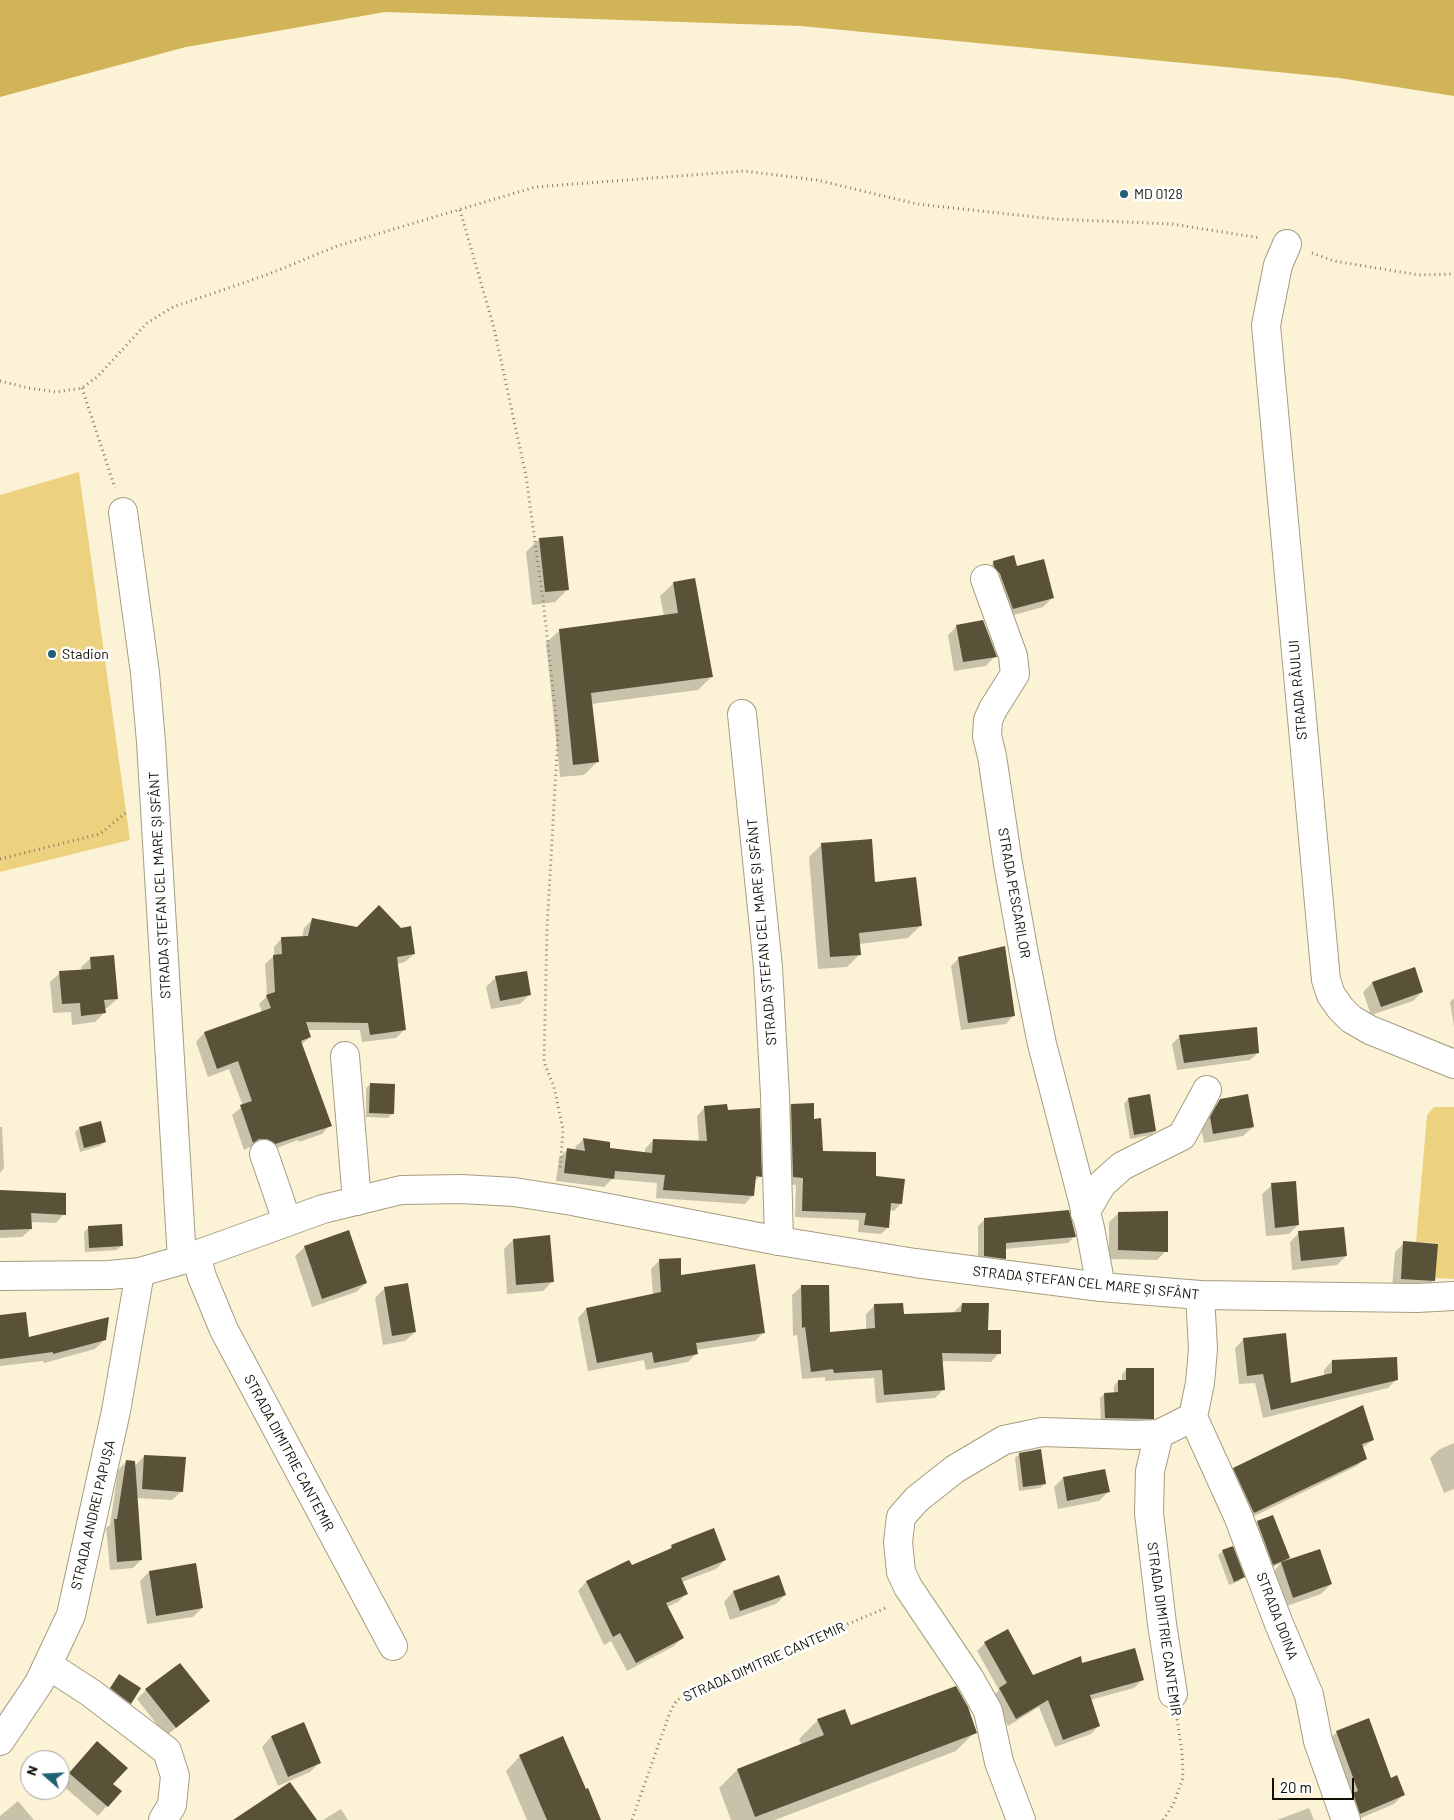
<!DOCTYPE html>
<html>
<head>
<meta charset="utf-8">
<style>
  body { margin:0 }
  #map { position:relative; width:1454px; height:1820px; overflow:hidden; background:#fcf3d6; font-family:Barlow,sans-serif }
  canvas { display:block }
  .north { position:absolute; left:20px; top:1750px; width:50px; height:50px; box-sizing:border-box; background:#fff; border:1px solid #a09f9b; border-radius:50%; rotate:289deg; font-size:14px; font-weight:700; line-height:20px; text-align:center; color:#110e05 }
  .north::after { content:''; display:block; margin:auto; width:18px; height:22px; background:#216076; clip-path:polygon(50% 0,100% 100%,50% 72%,0 100%) }
  .scale { position:absolute; left:1272px; top:1778px; width:82px; height:22px; box-sizing:border-box; border:2px solid #110e05; border-top:0; padding-left:6px; font-size:15px; line-height:18px; white-space:nowrap; color:#110e05; -webkit-text-stroke:4px #fff; paint-order:stroke }
</style>
</head>
<body>
<div id="map">
<canvas width="1454" height="1820"></canvas>
<div class="north">N</div>
<div class="scale">20 m</div>
</div>
<script>
const ctx = document.querySelector('canvas').getContext('2d');
ctx.lineJoin = 'round';
function fill(path, color) {
  ctx.fillStyle = color;
  ctx.fill(path, 'evenodd');
}
function poly(rows) {
  const path = new Path2D();
  for (const r of rows) {
    path.moveTo(r[0], r[1]);
    for (let i = 2; i < r.length; i += 2) path.lineTo(r[i], r[i + 1]);
  }
  return path;
}
function strokePath(path, color, width, dash) {
  ctx.strokeStyle = color;
  ctx.lineWidth = width;
  ctx.lineCap = dash ? 'butt' : 'round';
  ctx.setLineDash(dash || []);
  ctx.stroke(path);
}
function label(font, color, halo, rows, align = 'center') {
  ctx.font = font + ' Barlow,sans-serif';
  ctx.lineWidth = 5;
  ctx.setLineDash([]);
  ctx.textBaseline = 'middle';
  ctx.strokeStyle = halo;
  ctx.fillStyle = color;
  for (const [text, x, y, turn = 0] of rows) {
    ctx.save();
    ctx.translate(x, y);
    ctx.rotate((+turn || 0) * Math.PI / 180);
    ctx.textAlign = isNaN(turn) ? turn : align;
    if (halo) ctx.strokeText(text, 0, 0);
    ctx.fillText(text, 0, 0);
    ctx.restore();
  }
}
fill(poly([
  [79,472,130,840,0,872,0,495],
  [1434,1107,1454,1107,1454,1279,1435,1278,1437,1243,1416,1242,1427,1115]
]), '#ecd27f');
fill(poly([
  [0,0,1454,0,1454,96,1339,78,801,26,385,12,186,47,0,97]
]), '#d0b457');
fill(poly([
  [539,539,568,589,555,602,532,605,526,552],
  [993,563,1016,568,1053,597,1043,607,1003,618,984,572],
  [993,567,996,567,1005,578,1003,579],
  [674,583,711,677,698,690,591,704,597,762,584,775,560,777,546,643,560,630,664,616,660,596],
  [957,626,995,656,986,666,954,671,948,635],
  [822,844,874,884,920,926,908,938,859,944,860,954,847,967,818,969,809,857],
  [312,920,414,954,405,962,397,964,405,1029,396,1038,362,1042,360,1030,308,1030,310,1037,301,1045,330,1125,322,1134,299,1142,298,1140,266,1152,258,1146,250,1147,244,1150,232,1115,243,1106,229,1069,208,1077,196,1042,204,1033,262,1012,259,1004,267,996,265,964,274,956,274,947,282,938,302,938,304,928],
  [91,958,117,999,107,1008,104,1008,104,1013,95,1022,72,1025,71,1012,53,1013,50,982,60,973,82,971,81,967],
  [959,958,1013,1016,1006,1024,961,1030,951,966],
  [496,977,529,995,520,1004,491,1009,486,987],
  [1372,983,1422,992,1413,1001,1371,1015,1363,992],
  [1454,998,1454,1027,1450,1002],
  [1180,1036,1258,1053,1250,1060,1177,1070,1172,1044],
  [371,1084,393,1113,388,1118,366,1117,366,1088],
  [1128,1099,1155,1131,1151,1135,1130,1139,1124,1104],
  [1221,1100,1253,1127,1243,1136,1204,1143,1201,1128,1211,1110],
  [791,1105,813,1120,822,1152,875,1177,901,1203,894,1211,889,1210,888,1227,881,1234,858,1232,859,1220,795,1217,796,1185,786,1184,784,1113],
  [705,1107,727,1112,760,1176,754,1182,753,1195,745,1204,656,1198,657,1183,612,1179,604,1187,556,1181,559,1158,567,1150,576,1151,575,1147,584,1139,608,1149,645,1154,645,1149,653,1140,699,1142,697,1116],
  [0,1127,2,1127,4,1168,0,1173],
  [80,1128,105,1142,100,1146,80,1152,75,1132],
  [1272,1185,1298,1225,1289,1234,1266,1236,1262,1194],
  [0,1192,64,1214,56,1223,30,1222,31,1229,22,1237,0,1238],
  [1119,1213,1166,1251,1157,1260,1109,1259,1109,1222],
  [985,1219,1074,1237,1068,1243,1004,1249,1004,1258,998,1265,978,1263,978,1226],
  [88,1228,121,1246,117,1250,85,1252,84,1232],
  [1299,1233,1346,1256,1337,1265,1292,1270,1290,1242],
  [513,1240,553,1281,543,1291,507,1294,504,1249],
  [1404,1243,1433,1281,1424,1290,1392,1288,1395,1252],
  [305,1247,366,1283,356,1292,312,1307,295,1256],
  [660,1260,680,1277,763,1333,755,1341,696,1350,697,1353,688,1362,646,1370,644,1360,588,1371,578,1318,586,1309,653,1295,651,1269],
  [801,1287,829,1333,866,1330,866,1314,875,1305,902,1315,953,1313,962,1304,987,1331,999,1353,991,1362,942,1361,944,1389,935,1398,876,1403,874,1378,825,1381,825,1377,802,1379,797,1335,793,1336,792,1295],
  [385,1288,415,1332,405,1341,383,1345,375,1298],
  [0,1316,28,1338,105,1339,95,1349,44,1363,43,1361,0,1366],
  [1244,1339,1290,1384,1324,1376,1324,1370,1332,1361,1397,1379,1388,1388,1263,1418,1255,1383,1239,1384,1235,1348],
  [1126,1370,1153,1418,1148,1422,1101,1422,1100,1398,1104,1394,1114,1393,1114,1386,1118,1381,1122,1381,1122,1374],
  [1373,1440,1362,1448,1365,1458,1357,1466,1246,1520,1226,1477,1234,1469],
  [1454,1443,1454,1489,1444,1493,1430,1458,1440,1449],
  [1020,1454,1044,1484,1040,1488,1019,1491,1015,1458],
  [144,1456,182,1491,172,1500,137,1498,141,1560,133,1568,110,1570,106,1528,110,1525,118,1470,126,1462,135,1466],
  [1063,1478,1108,1492,1099,1501,1058,1509,1054,1487],
  [1272,1516,1289,1558,1284,1563,1331,1584,1321,1594,1284,1607,1272,1573,1281,1563,1269,1569,1253,1527,1257,1522],
  [672,1546,725,1560,716,1569,682,1582,687,1593,678,1602,667,1607,683,1637,674,1646,627,1671,611,1641,604,1645,578,1591,586,1582,628,1561,631,1567,666,1552],
  [1223,1551,1243,1577,1239,1581,1229,1585,1218,1555],
  [149,1572,202,1608,193,1617,147,1624,140,1581],
  [779,1576,785,1595,776,1604,730,1620,724,1602,733,1592],
  [985,1643,1032,1677,1081,1664,1142,1680,1134,1688,1090,1700,1099,1726,1091,1734,1055,1747,1039,1707,1008,1726,992,1697,999,1690,977,1651],
  [119,1676,130,1703,126,1707,107,1693],
  [146,1690,208,1701,166,1736,137,1699],
  [818,1720,851,1727,975,1732,956,1751,775,1820,731,1820,719,1788,737,1770,802,1745,799,1739],
  [303,1724,319,1763,310,1772,278,1786,262,1747,271,1737],
  [1337,1732,1390,1779,1403,1795,1394,1804,1356,1820,1327,1741],
  [88,1752,112,1784,120,1791,98,1816,60,1783],
  [520,1756,585,1790,595,1820,527,1820,506,1771],
  [18,1801,34,1820,0,1820,0,1816],
  [1309,1808,1314,1820,1277,1820],
  [341,1809,348,1820,323,1820]
]), '#0003');
fill(poly([
  [563,536,569,590,545,592,539,538],
  [1014,555,1017,566,1044,559,1054,598,1013,609,1000,574,994,567,993,561],
  [695,578,713,677,591,693,599,762,573,765,559,629,678,613,673,582],
  [983,620,997,657,963,662,956,625],
  [872,839,875,882,916,877,922,926,859,933,861,955,830,957,821,843],
  [379,905,401,928,411,926,415,954,397,957,406,1030,370,1035,368,1023,306,1022,311,1037,301,1041,332,1126,275,1144,267,1139,259,1139,253,1143,240,1105,252,1101,238,1061,217,1069,204,1032,271,1008,266,995,275,992,273,955,282,954,281,937,308,936,312,918,357,927],
  [1005,946,1015,1016,968,1023,958,957],
  [114,955,118,999,104,1000,106,1013,81,1016,80,1003,62,1004,59,971,91,969,90,957],
  [1415,967,1423,992,1381,1007,1372,982],
  [527,971,531,995,500,1001,495,976],
  [1257,1027,1259,1053,1184,1063,1179,1035],
  [370,1083,395,1084,394,1114,369,1113],
  [1150,1094,1156,1131,1134,1135,1128,1098],
  [1248,1094,1254,1127,1213,1134,1210,1117,1220,1099],
  [814,1103,814,1119,821,1118,823,1151,876,1152,876,1176,905,1179,902,1204,891,1203,889,1228,864,1225,866,1213,802,1211,803,1178,793,1177,791,1104],
  [727,1104,728,1110,760,1108,762,1177,756,1176,754,1196,663,1190,665,1175,615,1171,614,1179,564,1173,567,1148,585,1151,583,1138,610,1142,610,1148,652,1153,653,1139,707,1141,704,1106],
  [101,1121,106,1142,84,1148,79,1127],
  [1296,1181,1299,1225,1275,1228,1271,1183],
  [0,1190,66,1193,66,1215,31,1213,32,1229,0,1230],
  [1069,1210,1076,1237,1006,1243,1006,1259,984,1256,984,1218],
  [1168,1211,1168,1252,1118,1250,1118,1212],
  [122,1224,123,1246,89,1248,88,1226],
  [1344,1227,1347,1256,1301,1261,1298,1231],
  [349,1230,367,1283,322,1299,304,1246],
  [550,1235,554,1282,516,1285,513,1239],
  [1403,1241,1438,1244,1435,1281,1401,1279],
  [681,1258,681,1275,755,1264,765,1333,696,1343,698,1354,654,1363,652,1352,597,1363,586,1308,661,1292,659,1259],
  [408,1283,416,1332,392,1336,384,1287],
  [801,1285,829,1285,830,1332,875,1328,874,1304,903,1303,904,1314,961,1312,962,1303,989,1303,988,1330,1001,1330,1001,1354,942,1353,945,1390,884,1395,882,1370,834,1373,833,1369,811,1372,805,1327,802,1328],
  [26,1312,29,1337,109,1317,106,1340,53,1354,53,1352,0,1359,0,1315],
  [1286,1333,1291,1383,1332,1373,1332,1360,1397,1357,1398,1380,1271,1410,1263,1374,1247,1376,1243,1338],
  [1126,1368,1154,1368,1154,1419,1105,1418,1104,1393,1118,1392,1118,1380,1126,1380],
  [1363,1405,1374,1440,1362,1444,1367,1459,1254,1513,1233,1468],
  [1041,1449,1046,1484,1023,1487,1019,1453],
  [144,1455,186,1457,183,1492,142,1489],
  [126,1460,135,1461,142,1560,117,1562,114,1519,117,1519],
  [1105,1469,1110,1492,1067,1501,1063,1477],
  [1273,1515,1290,1558,1273,1565,1257,1521],
  [714,1528,726,1560,681,1578,688,1594,666,1603,684,1638,636,1663,620,1633,613,1637,586,1581,629,1560,632,1565,672,1548,671,1545],
  [1233,1546,1245,1577,1234,1582,1222,1550],
  [1320,1549,1332,1584,1293,1598,1281,1562],
  [196,1563,203,1608,156,1616,149,1571],
  [779,1575,786,1595,740,1611,733,1591],
  [1008,1629,1033,1675,1081,1656,1082,1663,1135,1648,1144,1680,1090,1695,1100,1726,1063,1740,1048,1700,1016,1719,999,1688,1007,1683,984,1642],
  [180,1663,210,1701,176,1728,145,1689],
  [119,1674,141,1688,131,1704,110,1688],
  [956,1686,968,1707,977,1733,755,1817,737,1769,824,1735,817,1719,845,1709,851,1725],
  [1369,1718,1391,1778,1397,1775,1405,1795,1360,1814,1353,1793,1358,1791,1336,1731],
  [304,1722,321,1763,288,1777,271,1736],
  [563,1736,586,1789,588,1788,601,1820,547,1820,519,1755],
  [97,1741,128,1768,113,1784,122,1791,108,1807,69,1773],
  [290,1782,317,1820,233,1820]
]), '#595239');
const minor = poly([
  [1287,244,1278,265,1266,325,1326,980,1331,995,1341,1009,1351,1019,1370,1030,1454,1064],
  [123,512,145,673,151,742,182,1260],
  [985,579,1013,656,1015,674,993,709,988,720,987,736,992,756,1008,864,1024,954,1042,1044,1090,1228,1101,1287],
  [742,714,768,967,775,1095,779,1241],
  [345,1056,357,1201],
  [264,1154,287,1221],
  [1085,1213,1102,1184,1122,1166,1182,1136,1207,1090],
  [196,1255,202,1277,224,1330,393,1646],
  [1193,1417,1238,1516,1279,1624,1309,1695,1318,1741,1346,1820],
  [1193,1417,1200,1383,1203,1349,1200,1295],
  [1159,1434,1150,1471,1149,1513,1162,1624,1173,1694],
  [48,1665,91,1693,167,1751,175,1776,172,1805,163,1820],
  [0,1741,39,1683,71,1615,116,1411,140,1272],
  [1021,1820,999,1762,988,1711,970,1679,908,1587,901,1572,898,1542,901,1517,917,1499,955,1469,1004,1440,1042,1432,1134,1435,1159,1434,1193,1417]
]);
const major = poly([
  [0,1276,109,1275,140,1272,182,1260,323,1209,401,1190,461,1189,514,1192,572,1201,779,1241,915,1263,1101,1287,1200,1295,1417,1298,1454,1296]
]);
strokePath(minor, '#a59d82', 30);
strokePath(major, '#a59d82', 30);
strokePath(poly([
  [460,210,494,328,526,476,543,600,558,734,547,929,544,1062,554,1087,563,1129,560,1171],
  [1312,253,1334,261,1419,275,1454,274],
  [0,381,29,388,56,392,82,388,97,377,147,323,173,307,269,274,337,246,535,187,744,171,817,180,917,204,1054,219,1172,224,1261,238],
  [82,388,115,488],
  [0,859,100,834,128,811],
  [632,1820,670,1712,677,1700,702,1686,888,1607],
  [1163,1820,1173,1805,1183,1778,1182,1752,1177,1719]
]), '#837d6a', 3, [1, 4]);
strokePath(minor, '#fff', 28);
strokePath(major, '#fff', 28);
for (const [x, y, r, color] of [
  [1124,194,5,"#216076"],
  [52,654,5,"#216076"]
]) {
  const dot = new Path2D();
  dot.arc(x, y, r, 0, 2 * Math.PI);
  ctx.fillStyle = color;
  ctx.fill(dot);
  strokePath(dot, '#fff', 2);
}
label('14px', '#110e05', '#fff', [
  ["MD 0128",1134,194],
  ["Stadion",62,654]
], 'left');
label('14px', '#110e05', '#fff', [
  ["STRADA RÂULUI",1298,690,-95],
  ["STRADA ȘTEFAN CEL MARE ȘI SFÂNT",160,885,-93],
  ["STRADA PESCARILOR",1014,893,80],
  ["STRADA ȘTEFAN CEL MARE ȘI SFÂNT",762,932,-95],
  ["STRADA ȘTEFAN CEL MARE ȘI SFÂNT",1086,1283,6],
  ["STRADA DIMITRIE CANTEMIR",289,1453,62],
  ["STRADA ANDREI PAPUȘA",93,1515,-77],
  ["STRADA DOINA",1277,1616,69],
  ["STRADA DIMITRIE CANTEMIR",1164,1629,82],
  ["STRADA DIMITRIE CANTEMIR",764,1662,-24]
]);
</script>
</body>
</html>
